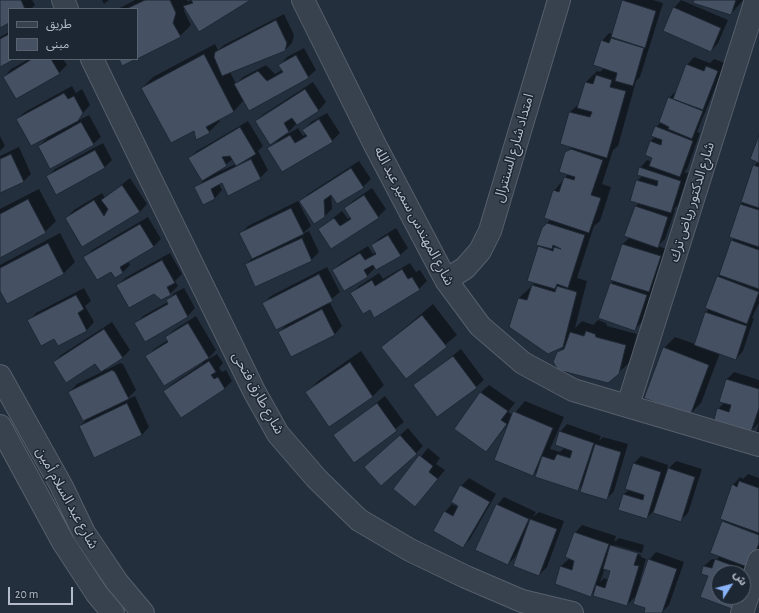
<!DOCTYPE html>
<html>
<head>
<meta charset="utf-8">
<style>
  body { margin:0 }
  #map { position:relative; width:759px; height:613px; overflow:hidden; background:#242f3e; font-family:"Alegreya Sans","Noto Sans Arabic",sans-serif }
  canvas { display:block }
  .legend { position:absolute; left:8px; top:8px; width:130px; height:52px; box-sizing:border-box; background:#1d2633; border:1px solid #59626f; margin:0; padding:5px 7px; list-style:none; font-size:12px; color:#b4bcc9 }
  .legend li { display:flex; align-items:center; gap:8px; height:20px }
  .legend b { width:20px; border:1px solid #59626f }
  .north { position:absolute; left:711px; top:565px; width:40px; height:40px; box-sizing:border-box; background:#1d2633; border:1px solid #59626f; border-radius:50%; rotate:54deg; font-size:11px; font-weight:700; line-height:16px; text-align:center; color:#b4bcc9 }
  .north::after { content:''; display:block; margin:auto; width:14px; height:18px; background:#8ab4f8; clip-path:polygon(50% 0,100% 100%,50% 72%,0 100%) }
  .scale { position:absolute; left:8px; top:587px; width:65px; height:18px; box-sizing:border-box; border:2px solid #b4bcc9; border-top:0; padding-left:5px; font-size:12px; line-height:14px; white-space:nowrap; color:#b4bcc9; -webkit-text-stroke:3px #1d2633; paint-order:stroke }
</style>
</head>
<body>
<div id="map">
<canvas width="759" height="613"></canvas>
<ul class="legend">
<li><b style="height:5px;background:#38414e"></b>طريق</li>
<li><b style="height:11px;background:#455162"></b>مبنى</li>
</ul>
<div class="north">ش</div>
<div class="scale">20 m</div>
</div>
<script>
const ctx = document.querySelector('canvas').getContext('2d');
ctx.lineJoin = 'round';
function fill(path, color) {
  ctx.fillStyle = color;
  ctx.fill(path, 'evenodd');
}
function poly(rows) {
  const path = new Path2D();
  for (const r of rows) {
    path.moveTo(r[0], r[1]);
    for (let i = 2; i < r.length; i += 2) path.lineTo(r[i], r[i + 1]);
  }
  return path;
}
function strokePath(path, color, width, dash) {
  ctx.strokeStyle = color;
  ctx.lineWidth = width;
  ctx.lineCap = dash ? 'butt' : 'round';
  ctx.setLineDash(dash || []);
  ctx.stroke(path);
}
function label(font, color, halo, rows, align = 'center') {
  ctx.font = font + ' "Alegreya Sans","Noto Sans Arabic",sans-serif';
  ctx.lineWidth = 3;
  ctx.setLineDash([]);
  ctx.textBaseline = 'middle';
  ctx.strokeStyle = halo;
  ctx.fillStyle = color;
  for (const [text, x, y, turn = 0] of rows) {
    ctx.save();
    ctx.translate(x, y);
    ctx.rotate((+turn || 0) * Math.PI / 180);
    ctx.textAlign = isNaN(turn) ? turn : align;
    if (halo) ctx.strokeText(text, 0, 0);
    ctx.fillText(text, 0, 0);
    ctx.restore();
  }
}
fill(poly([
  [0,0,32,0,35,5,31,9,9,9,9,22,0,27],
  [102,0,109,0,104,4],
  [135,0,187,0,188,2,190,0,248,0,185,8,184,11,191,25,180,36,137,57,137,9,118,9],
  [624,0,653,0,663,3,640,77,636,81,618,146,613,150,602,184,611,187,600,221,594,226,577,278,587,281,575,328,582,321,593,325,598,320,606,323,607,326,637,334,630,362,618,373,558,352,566,345,548,353,519,298,536,282,542,228,551,219,554,191,568,174,566,153,572,146,561,143,570,112,580,103,586,82,597,71,600,72,604,68,602,41,609,33,613,34],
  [681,0,728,20,718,43,711,51,674,8],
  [695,0,743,0,731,14],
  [284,14,294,35,292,43,284,51,230,72,236,84,243,77,266,65,275,74,282,70,280,65,287,57,304,48,316,70,308,77,244,100,234,111,219,119,220,121,209,132,195,129,142,88,153,77,215,44,218,50,224,45],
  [9,32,9,59,13,59,0,66,0,37],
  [694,57,710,63,714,59,725,63,697,132,700,133,687,169,684,172,688,173,678,205,674,209,675,210,665,239,658,246,667,249,657,284,653,288,642,322,634,330,611,283,614,280,622,245,630,237,636,206,639,203,637,181,643,175,640,168,647,160,652,162,653,157,646,154,651,141,655,137,656,127,661,122,669,98,677,90,687,65],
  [29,59,63,59,67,65,59,73,4,77,11,69],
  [313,82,326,102,319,110,297,123,286,135,298,128,303,136,306,134,304,130,311,122,327,113,340,133,332,141,269,149,278,140,256,121,264,114],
  [72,86,76,93,82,89,90,105,75,122,89,115,101,137,93,144,39,146,48,137,17,119,25,112],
  [248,121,263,146,258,151,268,170,260,178,228,194,222,182,219,184,222,190,215,198,203,204,196,188,203,181,189,158,197,151],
  [233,159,236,164,216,173,216,172],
  [0,136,5,146,0,151],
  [759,138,759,303,752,318,754,318,743,351,736,359,720,353,701,403,690,414,664,348,675,337,695,344,706,312,709,309,718,277,732,241,734,238,741,204,744,201,754,166,758,162],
  [103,143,112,160,105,167,56,194,47,177,55,169],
  [19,147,31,174,23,182,0,192,0,156],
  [359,161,371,179,363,187,331,193,332,209,324,217,301,201,308,194],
  [130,178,147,204,140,212,82,245,66,218,74,210,102,193,105,198],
  [372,188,386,209,378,217,332,248,319,229,342,211,348,219,351,217,345,208,353,201],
  [39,189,56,221,45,232,0,257,0,209],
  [298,201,311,226,302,234,309,231,319,252,311,260,246,264,253,258,241,233,248,226],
  [148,217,161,239,154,246,128,261,130,265,123,272,112,271,85,258,92,250],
  [396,228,408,248,400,255,376,267,367,276,333,270,341,263,368,246,373,254,376,251,372,245,380,238],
  [60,233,75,262,64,273,7,302,0,288,0,265],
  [170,253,182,274,175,281,178,286,170,294,161,299,155,293,118,285,125,278],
  [410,263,416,272,420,270,427,281,419,289,375,316,370,309,352,293,359,286,379,273,383,279],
  [327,267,340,292,329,301,342,326,335,334,291,356,279,332,288,323,263,304,271,296],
  [84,288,91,301,85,306,94,322,87,330,58,345,54,338,28,321,36,313],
  [184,288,195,308,188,316,145,340,136,323,143,316,168,302,174,293],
  [433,304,457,335,406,377,382,347],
  [196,316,216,350,207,360,217,354,223,363,219,368,222,372,226,370,232,381,225,388,181,417,164,391,172,384,203,363,202,361,147,356,154,349,168,340,166,338,174,330],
  [112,322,130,350,122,358,105,368,106,370,120,363,123,364,136,390,126,400,135,396,149,427,142,435,80,426,88,418,69,392,77,384,102,372,96,363,54,362,61,355],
  [461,349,484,380,476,387,415,385],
  [361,351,384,385,373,396,329,425,307,392,318,381],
  [734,372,759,380,759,435,756,434,759,423,751,431,718,409,725,402,727,379],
  [489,385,515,403,508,412,513,415,525,401,564,417,550,449,560,452,565,447,560,432,567,424,601,436,599,441,603,437,628,444,614,491,607,499,584,483,577,490,538,470,533,475,509,423,486,451,455,428,481,392],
  [385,396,404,422,354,462,334,436],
  [408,428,423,446,416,453,373,460],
  [428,448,440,458,436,464,445,470,415,506,394,489],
  [641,456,668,465,667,470,676,461,702,469,688,513,680,521,655,509,647,518,624,494,629,490,633,464],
  [748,474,759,478,759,554,744,602,701,597,709,575,702,573,704,566,712,559,716,560,720,556,723,522,733,485,740,477,743,479],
  [719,573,743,573,743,597,719,597],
  [469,478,496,494,470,539,463,547,445,512,452,504,459,508,461,486],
  [504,497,536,512,533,517,539,512,564,521,547,567,539,575,519,549,515,557,508,564,497,505],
  [582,525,616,536,614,542,619,538,644,545,642,553,614,545,614,547,641,555,641,557,646,559,640,580,642,581,649,560,656,552,684,562,669,605,661,613,645,613,647,608,636,596,627,605,595,591,591,595,556,583,561,566,570,558,575,533],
  [605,568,611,570,608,580,604,578,600,582]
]), '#0007');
const building = poly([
  [0,0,21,0,25,9,9,9,9,23,0,28,0,0],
  [145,0,170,0,176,13,173,23,181,37,137,59,137,9,126,9,145,0],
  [191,0,249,0,249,1,199,32,183,6,193,3,191,0],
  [622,0,656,11,645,48,611,37,622,0],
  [694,0,736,0,731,15,693,3,694,0],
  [673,7,721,28,711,52,663,31,673,7],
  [276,20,287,43,285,51,222,76,214,57,215,52,276,20],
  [9,34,9,59,15,59,0,67,0,39,9,34],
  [611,38,644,48,633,86,615,81,617,73,593,65,601,40,609,43,611,38],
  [204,54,234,112,206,127,210,133,196,140,194,131,171,143,141,88,204,54],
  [296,55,309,78,249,111,234,84,258,71,267,81,283,72,278,65,296,55],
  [32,59,51,59,60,74,16,99,3,77,32,59],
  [119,59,136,59,122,66,119,59],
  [686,64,704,71,706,66,718,71,703,110,673,99,686,64],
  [596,75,612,80,610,87,626,91,607,158,560,144,569,112,590,117,592,112,577,108,585,82,593,84,596,75],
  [305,89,319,111,297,125,292,118,284,123,289,132,270,145,255,121,305,89],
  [64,93,68,99,74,96,83,113,78,121,31,146,16,119,64,93],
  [668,97,703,111,692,139,668,129,669,127,659,122,668,97],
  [319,119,333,142,282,172,267,148,290,135,295,143,307,136,302,130,319,119],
  [81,122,94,145,50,169,38,146,81,122],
  [655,126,693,141,680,177,649,166,652,158,645,155,650,141,661,145,662,140,651,136,655,126],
  [240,127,256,154,236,166,230,156,222,157,227,166,202,181,188,158,240,127],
  [759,135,759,163,750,159,759,135],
  [571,149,603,160,591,195,601,198,589,233,544,218,553,190,559,192,564,177,574,180,575,177,559,172,565,152,571,149],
  [95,150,105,168,56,195,46,176,95,150],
  [11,154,24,182,0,193,0,159,11,154],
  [251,159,261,179,228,196,222,183,211,189,215,199,203,205,194,187,251,159],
  [753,165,759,167,759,208,741,202,753,165],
  [639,167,681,181,671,213,630,201,636,180,657,186,658,181,637,175,639,167],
  [351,168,364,188,337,204,331,195,324,200,325,217,314,224,299,201,351,168],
  [122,185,140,212,82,247,65,218,94,200,104,216,108,209,101,200,122,185],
  [364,195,379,218,331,249,318,229,334,218,340,226,351,219,344,208,364,195],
  [28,199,46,233,0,258,0,214,28,199],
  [740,204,759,210,759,247,729,237,740,204],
  [635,206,668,217,658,248,624,236,635,206],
  [291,208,304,234,252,259,239,233,291,208],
  [547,223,585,235,568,288,557,284,555,289,527,281,538,246,553,251,554,247,561,249,553,245,552,249,536,245,542,228,547,223],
  [140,224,154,247,120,267,123,273,115,278,111,272,97,280,83,257,140,224],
  [388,235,401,256,376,270,373,265,364,270,368,277,344,291,332,270,360,253,365,260,376,254,371,245,388,235],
  [302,238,312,261,255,287,245,264,302,238],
  [731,240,759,250,759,289,719,275,731,240],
  [48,243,64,274,7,304,0,291,0,268,48,243],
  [622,244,661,256,649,292,610,280,622,244],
  [162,260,175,283,167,287,171,295,161,300,154,294,129,308,116,285,162,260],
  [402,269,408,279,412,277,420,290,374,318,370,310,363,314,350,293,372,280,375,286,402,269],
  [319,274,333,301,276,330,262,303,319,274],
  [717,276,759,292,747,324,705,308,717,276],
  [610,283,647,295,635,331,598,318,610,283],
  [532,285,555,292,557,286,577,292,563,347,548,354,509,327,518,298,527,300,532,285],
  [176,294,188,317,145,342,134,323,168,304,166,300,176,294],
  [76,295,84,309,78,313,87,331,58,346,54,339,41,346,27,320,76,295],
  [322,309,335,335,291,357,278,332,322,309],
  [705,312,747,326,736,360,694,345,705,312],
  [422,315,447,347,406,379,381,347,422,315],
  [188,323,209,358,164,386,145,356,168,342,165,337,188,323],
  [104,329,123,358,101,372,95,364,66,383,53,362,104,329],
  [586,331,595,334,596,337,626,345,619,374,608,383,558,370,553,362,557,352,564,349,570,332,584,336,586,331],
  [663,347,709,365,690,416,644,398,663,347],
  [453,356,477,388,437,417,413,385,453,356],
  [209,361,216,372,211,375,214,379,218,377,225,389,181,418,163,391,209,361],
  [350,362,373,397,329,427,305,392,350,362],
  [112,370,115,372,129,399,83,421,68,392,112,370],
  [726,379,759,389,759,408,751,432,714,420,717,408,729,412,731,405,719,402,726,379],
  [480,392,508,411,501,420,507,424,486,452,454,429,480,392],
  [127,403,142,435,94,458,79,426,127,403],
  [377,403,397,431,354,463,333,435,377,403],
  [513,411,553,428,533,476,494,460,513,411],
  [559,431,594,443,578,491,535,477,542,456,554,460,557,454,570,458,572,451,555,445,559,431],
  [400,435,417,454,381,486,364,467,400,435],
  [595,444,621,452,607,500,580,492,595,444],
  [419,455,433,466,429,472,438,479,415,507,393,489,419,455],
  [633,463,661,472,647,519,618,510,623,494,643,500,644,495,625,489,633,463],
  [668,468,695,477,681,522,653,513,668,468],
  [739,481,759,488,759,533,720,519,732,484,737,487,739,481],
  [460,485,490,502,463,548,433,531,444,511,453,516,458,506,451,502,460,485],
  [496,504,529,519,508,565,475,550,496,504],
  [530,519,557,529,539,576,513,566,530,519],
  [722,521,759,535,759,543,750,568,710,553,722,521],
  [574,532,609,544,591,597,555,584,560,566,572,570,574,561,565,557,574,532],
  [610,545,638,553,634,565,639,566,627,606,593,596,596,585,605,588,610,571,603,569,610,545],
  [648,559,677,569,662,613,644,613,645,608,633,604,648,559],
  [715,559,750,572,743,593,743,573,719,573,719,597,742,597,737,611,700,597,708,576,701,574,703,566,712,568,715,559]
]);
fill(building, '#455162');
strokePath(building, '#1f2835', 1);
const minor = poly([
  [63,0,67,9],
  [303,0,374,143,446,280,480,326,523,363,573,390,759,445],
  [92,59,254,391,278,434,317,479,359,520,410,550,466,577,522,601,572,613],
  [446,280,465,268,480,251,490,231,559,0],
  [628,405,756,0],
  [742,613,759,561]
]);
const tertiary = poly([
  [0,376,62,487,84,533,117,582,143,613],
  [0,426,63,542,97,594,113,613]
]);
strokePath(minor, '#565f6c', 24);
strokePath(tertiary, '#565f6c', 24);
strokePath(minor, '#38414e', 22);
strokePath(tertiary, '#38414e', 22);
label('14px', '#b4bcc9', '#1d2633', [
  ["امتداد شارع السنترال",514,148,-74],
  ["شارع الدكتور رياض ترك",692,202,-73],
  ["شارع المهندس سمير عبد الله",414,216,62],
  ["شارع طارق فتحى",258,393,61],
  ["شارع عبد السلام أمين",67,498,61]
]);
</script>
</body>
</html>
